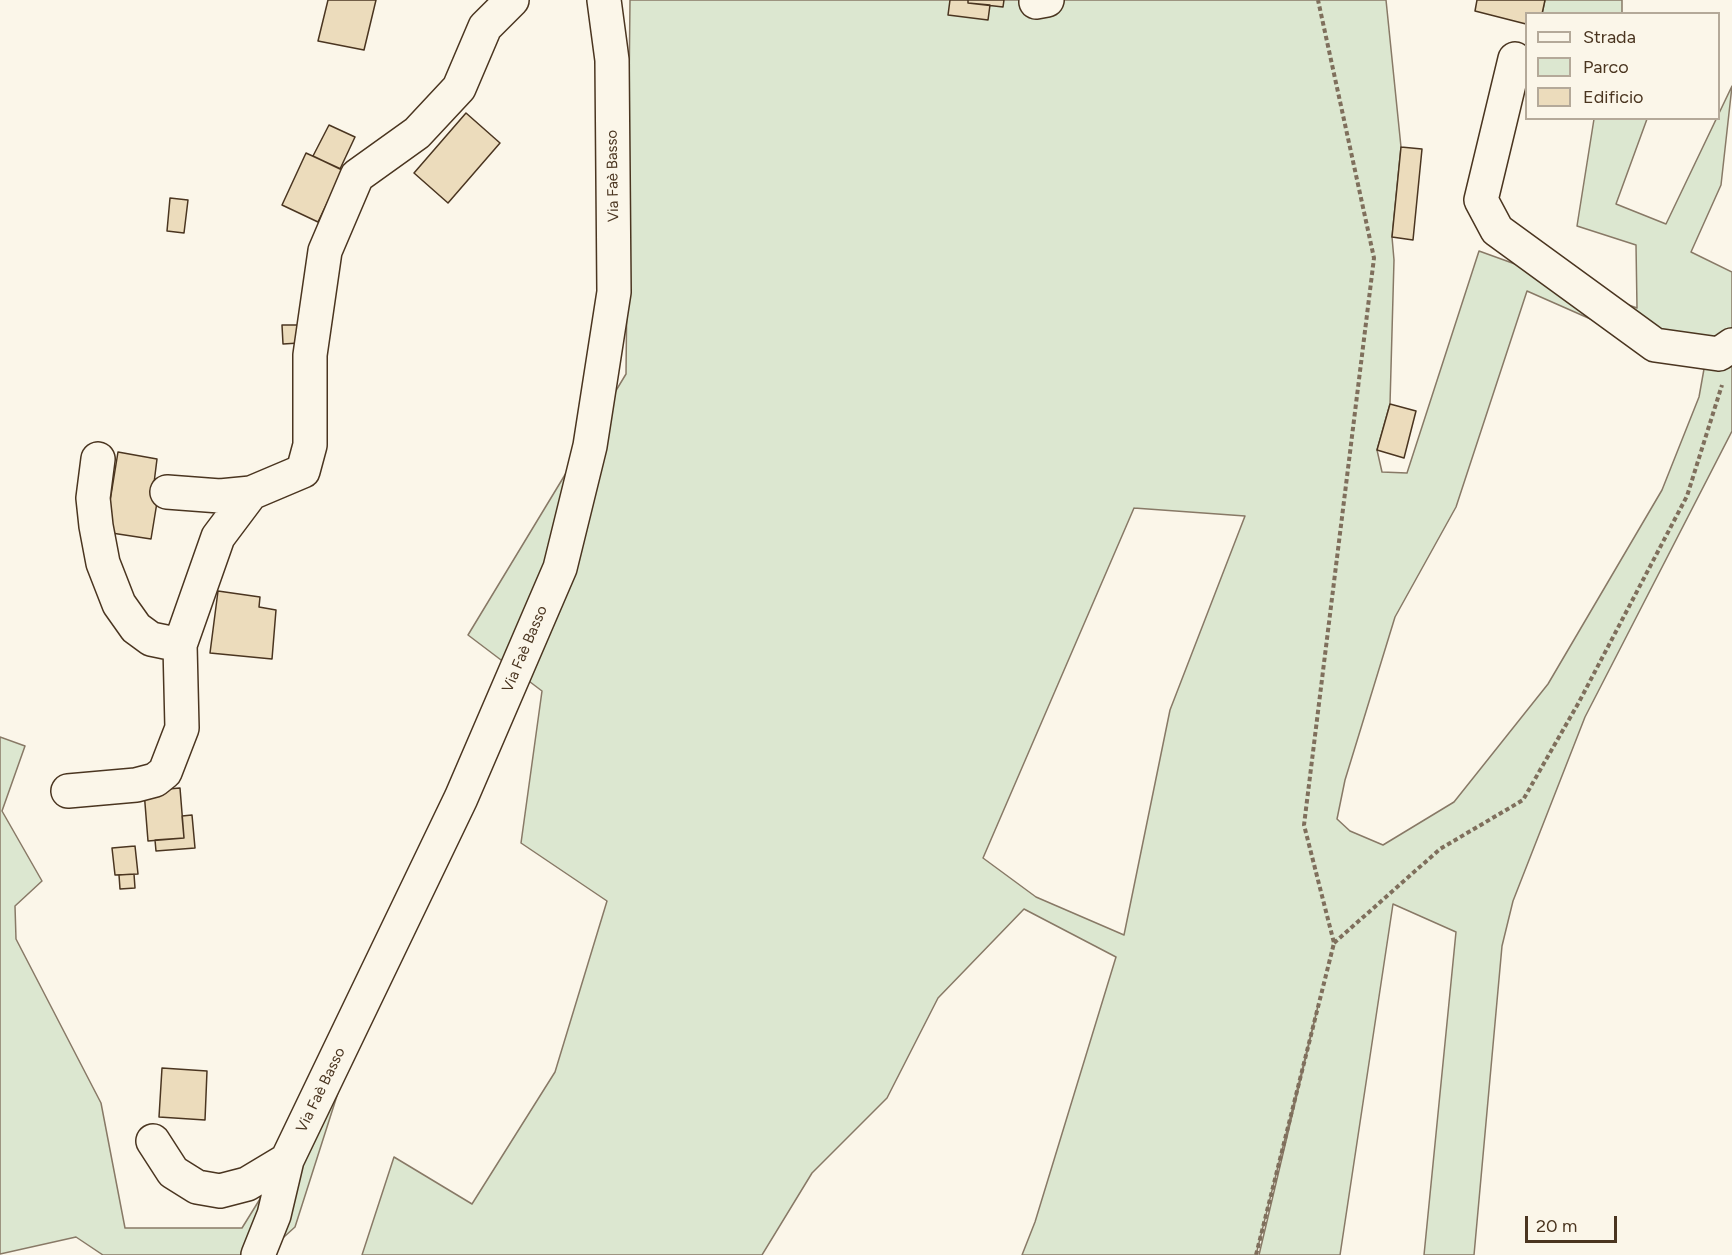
<!DOCTYPE html>
<html>
<head>
<meta charset="utf-8">
<style>
  body { margin:0 }
  #map { position:relative; width:1732px; height:1255px; overflow:hidden; background:#fbf6e9; font-family:Figtree,sans-serif }
  canvas { display:block }
  .legend { position:absolute; left:1525px; top:12px; width:195px; height:108px; box-sizing:border-box; background:#fbf6e9; border:2px solid #b4a999; margin:0; padding:8px 10px; list-style:none; font-size:18px; color:#4a3520 }
  .legend li { display:flex; align-items:center; gap:12px; height:30px }
  .legend b { width:30px; border:2px solid #b4a999 }
  .scale { position:absolute; left:1525px; top:1216px; width:92px; height:27px; box-sizing:border-box; border:3px solid #4a3520; border-top:0; padding-left:8px; font-size:18px; line-height:21px; white-space:nowrap; color:#4a3520; -webkit-text-stroke:4px #fbf6e9; paint-order:stroke }
</style>
</head>
<body>
<div id="map">
<canvas width="1732" height="1255"></canvas>
<ul class="legend">
<li><b style="height:8px;background:#fbf6e9"></b>Strada</li>
<li><b style="height:16px;background:#dce7d0"></b>Parco</li>
<li><b style="height:16px;background:#ecdcbc"></b>Edificio</li>
</ul>
<div class="scale">20 m</div>
</div>
<script>
const ctx = document.querySelector('canvas').getContext('2d');
ctx.lineJoin = 'round';
function fill(path, color) {
  ctx.fillStyle = color;
  ctx.fill(path, 'evenodd');
}
function poly(rows) {
  const path = new Path2D();
  for (const r of rows) {
    path.moveTo(r[0], r[1]);
    for (let i = 2; i < r.length; i += 2) path.lineTo(r[i], r[i + 1]);
  }
  return path;
}
function strokePath(path, color, width, dash) {
  ctx.strokeStyle = color;
  ctx.lineWidth = width;
  ctx.lineCap = dash ? 'butt' : 'round';
  ctx.setLineDash(dash || []);
  ctx.stroke(path);
}
function label(font, color, halo, rows, align = 'center') {
  ctx.font = font + ' Figtree,sans-serif';
  ctx.lineWidth = 4.5;
  ctx.setLineDash([]);
  ctx.textBaseline = 'middle';
  ctx.strokeStyle = halo;
  ctx.fillStyle = color;
  for (const [text, x, y, turn = 0] of rows) {
    ctx.save();
    ctx.translate(x, y);
    ctx.rotate((+turn || 0) * Math.PI / 180);
    ctx.textAlign = isNaN(turn) ? turn : align;
    if (halo) ctx.strokeText(text, 0, 0);
    ctx.fillText(text, 0, 0);
    ctx.restore();
  }
}
const green = poly([
  [630,0,1386,0,1401,147,1392,237,1394,260,1390,404,1377,450,1382,472,1407,473,1479,251,1637,308,1636,245,1577,226,1594,119,1647,119,1616,204,1666,224,1732,86,1721,185,1691,252,1732,272,1732,431,1585,717,1513,901,1502,946,1474,1255,1424,1255,1456,932,1393,904,1340,1255,1259,1255,1318,1006,1256,1255,1022,1255,1035,1222,1116,957,1024,909,938,998,887,1098,812,1173,762,1255,362,1255,394,1157,472,1204,555,1072,607,901,521,843,542,691,468,635,626,374,630,0],
  [1527,291,1704,369,1699,397,1662,490,1548,684,1454,802,1383,845,1350,831,1337,819,1345,780,1395,617,1456,507,1527,291],
  [1134,508,1245,516,1170,710,1124,935,1036,897,983,858,1134,508],
  [1545,0,1622,0,1622,13,1542,14,1545,0],
  [0,737,25,746,2,811,42,881,15,906,16,939,101,1103,125,1228,242,1228,351,1052,295,1227,264,1255,103,1255,76,1237,0,1254,0,737]
]);
fill(green, '#dce7d0');
strokePath(green, '#887966', 1.5);
const building = poly([
  [328,0,376,0,364,50,318,41,328,0],
  [950,0,968,0,968,3,990,5,988,20,948,15,950,0],
  [968,0,1004,0,1003,7,968,3,968,0],
  [1477,0,1545,0,1542,14,1526,14,1526,24,1475,11,1477,0],
  [466,113,500,143,448,203,414,173,466,113],
  [329,125,355,137,340,169,313,156,329,125],
  [1401,147,1422,149,1413,240,1392,237,1401,147],
  [306,153,343,170,318,222,282,205,306,153],
  [170,198,188,200,184,233,167,231,170,198],
  [282,325,298,325,299,343,283,344,282,325],
  [1390,404,1416,411,1404,458,1377,450,1390,404],
  [118,452,157,459,154,483,160,484,151,539,105,532,118,452],
  [218,591,260,597,259,607,276,610,272,659,210,653,218,591],
  [180,788,184,838,148,841,144,791,180,788],
  [192,815,195,848,156,851,155,840,184,838,182,816,192,815],
  [135,846,138,874,115,875,112,848,135,846],
  [134,874,135,888,120,889,119,875,134,874],
  [162,1068,207,1071,205,1120,159,1117,162,1068]
]);
fill(building, '#ecdcbc');
strokePath(building, '#4a3520', 1.5);
const minor = poly([
  [1036,2,1047,0],
  [1515,59,1481,200,1497,230,1655,345,1719,354,1732,345],
  [98,459,93,498,96,526,103,563,119,604,136,628,151,639,180,645],
  [167,492,220,496,251,493],
  [68,791,136,785,155,780,165,772,182,728,180,645,218,537,251,493,303,471,310,445,310,355,325,251,357,176,417,133,459,88,485,27,512,0],
  [153,1141,173,1172,197,1187,220,1191,247,1184,287,1160],
  [258,1255,274,1215,287,1160,461,798,560,568,590,446,614,292,612,60,604,0]
]);
strokePath(minor, '#4a3520', 36);
strokePath(poly([
  [1334,943,1440,849,1523,800,1579,702,1687,496,1722,385],
  [1256,1255,1334,943,1304,825,1374,258,1318,0]
]), '#7f6f5c', 4, [4.5, 3]);
strokePath(minor, '#fbf6e9', 33);
label('15px', '#4a3520', '#fbf6e9', [
  ["Via Faè Basso",613,176,-91],
  ["Via Faè Basso",525,649,-67],
  ["Via Faè Basso",321,1090,-64]
]);
</script>
</body>
</html>
